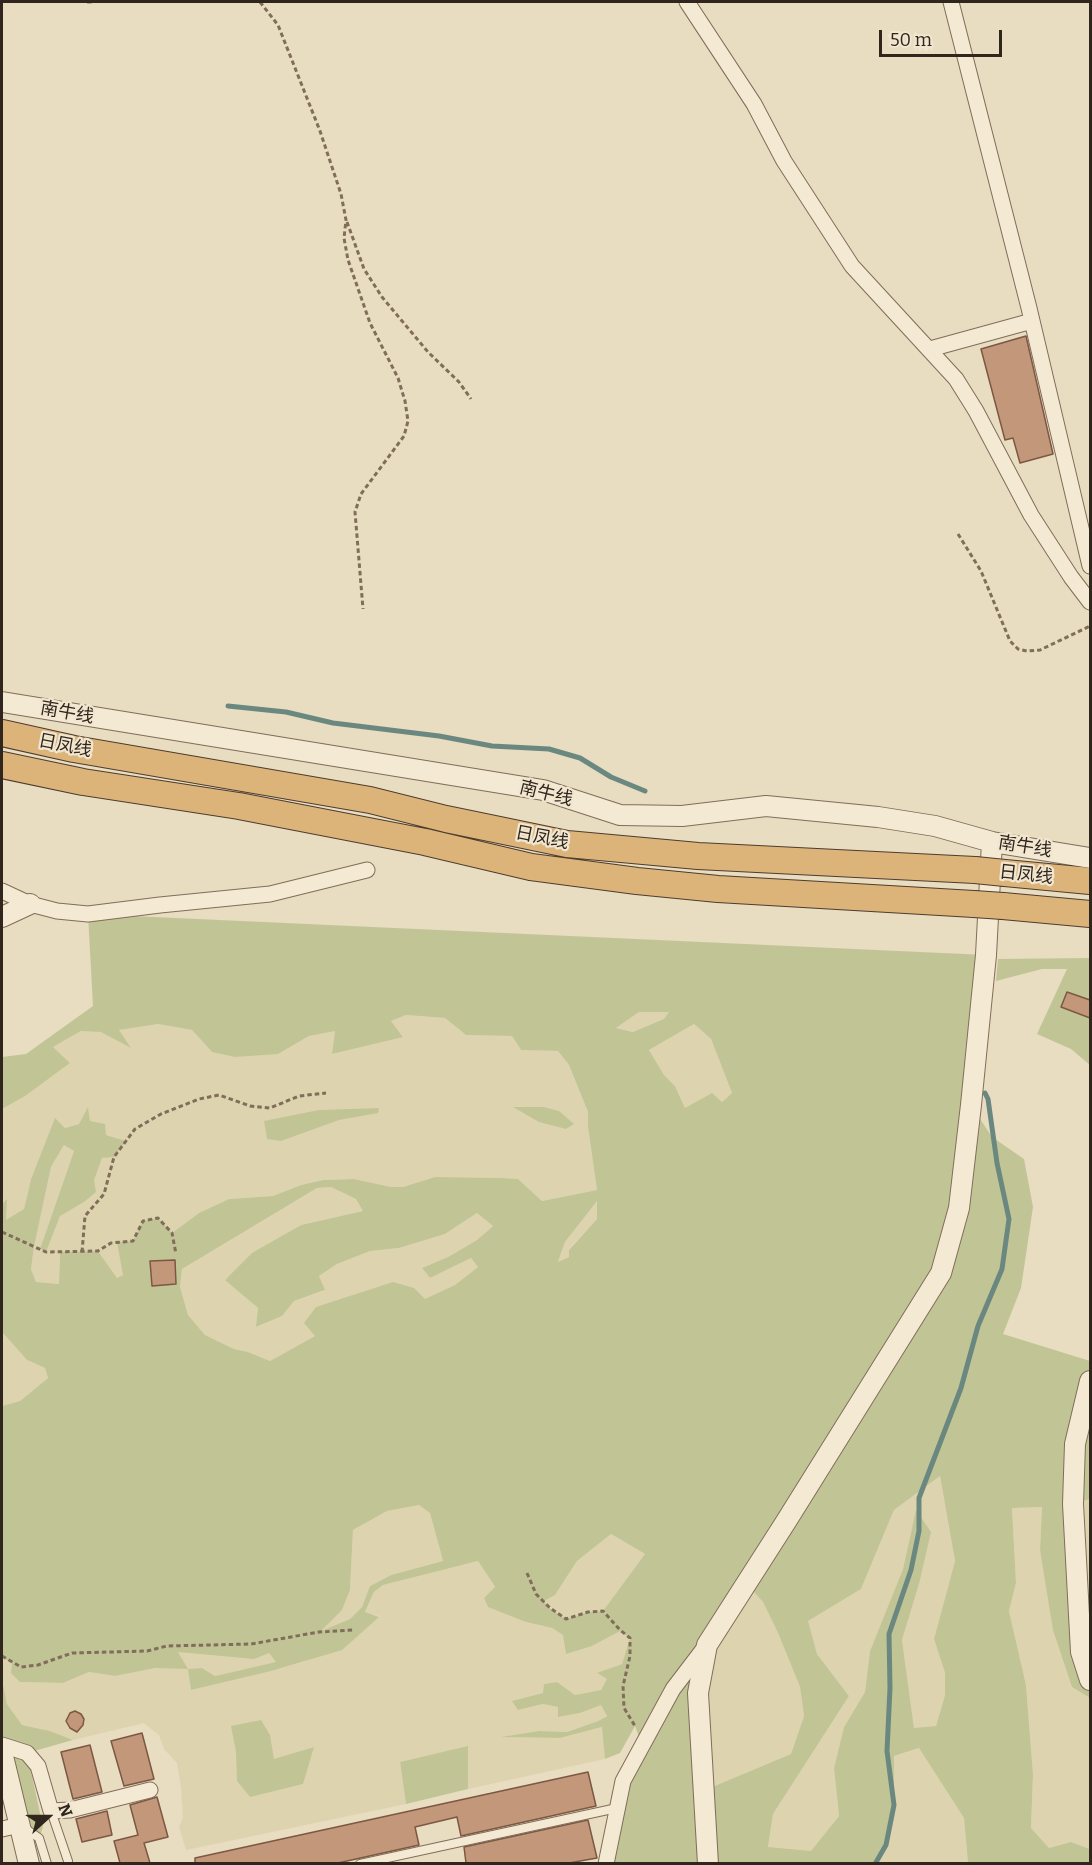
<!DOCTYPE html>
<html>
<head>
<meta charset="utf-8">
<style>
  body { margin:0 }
  #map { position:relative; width:1092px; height:1865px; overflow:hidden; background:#e8dcc1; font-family:Bitter,serif }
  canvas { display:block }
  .frame { position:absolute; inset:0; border:3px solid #31261d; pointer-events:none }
  .north { position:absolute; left:18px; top:1787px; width:60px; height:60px; -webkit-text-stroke:4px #f1e6cf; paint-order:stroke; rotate:69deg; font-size:16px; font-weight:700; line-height:24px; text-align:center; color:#31261d }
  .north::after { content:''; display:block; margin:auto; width:21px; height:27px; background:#31261d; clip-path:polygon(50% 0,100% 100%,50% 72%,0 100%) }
  .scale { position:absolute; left:879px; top:30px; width:123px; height:27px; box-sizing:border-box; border:3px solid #31261d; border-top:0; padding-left:8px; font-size:18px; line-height:21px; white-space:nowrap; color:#31261d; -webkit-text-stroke:4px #f1e6cf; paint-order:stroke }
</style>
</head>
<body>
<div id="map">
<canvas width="1092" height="1865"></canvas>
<div class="frame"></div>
<div class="north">N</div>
<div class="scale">50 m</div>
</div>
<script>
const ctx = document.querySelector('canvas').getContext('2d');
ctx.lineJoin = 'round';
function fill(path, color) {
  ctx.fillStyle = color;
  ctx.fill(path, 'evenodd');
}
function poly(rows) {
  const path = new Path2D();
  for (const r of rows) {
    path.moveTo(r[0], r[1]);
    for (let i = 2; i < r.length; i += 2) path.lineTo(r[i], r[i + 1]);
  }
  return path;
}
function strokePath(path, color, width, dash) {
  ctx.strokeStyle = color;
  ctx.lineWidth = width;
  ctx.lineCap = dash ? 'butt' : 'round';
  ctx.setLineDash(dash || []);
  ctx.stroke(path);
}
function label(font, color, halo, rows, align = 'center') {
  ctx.font = font + ' Bitter,"Noto Sans SC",serif';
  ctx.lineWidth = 4.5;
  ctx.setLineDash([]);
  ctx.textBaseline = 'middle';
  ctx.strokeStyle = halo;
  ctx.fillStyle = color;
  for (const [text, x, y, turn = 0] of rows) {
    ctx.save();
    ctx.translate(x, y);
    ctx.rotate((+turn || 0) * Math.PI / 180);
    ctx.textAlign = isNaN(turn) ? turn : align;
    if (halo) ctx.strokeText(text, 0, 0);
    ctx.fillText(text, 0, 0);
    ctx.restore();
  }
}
fill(poly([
  [639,1012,670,1012,664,1020,633,1032,616,1028],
  [406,1015,445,1018,466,1035,512,1036,521,1050,558,1051,569,1065,588,1112,588,1127,597,1190,542,1201,518,1179,501,1178,435,1177,403,1187,391,1187,354,1179,323,1180,301,1185,273,1196,229,1199,199,1213,172,1233,123,1275,117,1278,98,1251,60,1252,59,1284,36,1282,31,1269,34,1247,51,1167,65,1144,74,1151,40,1249,45,1251,59,1216,84,1202,102,1158,126,1141,106,1135,90,1122,88,1108,79,1124,65,1128,55,1119,31,1179,24,1209,6,1221,6,1200,2,1204,2,1109,25,1095,70,1063,53,1047,81,1031,101,1031,129,1047,118,1030,158,1024,192,1030,212,1052,278,1054,309,1036,335,1030,333,1054,403,1036,390,1021],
  [694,1024,711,1039,732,1093,722,1102,712,1094,685,1108,675,1086,664,1075,649,1050],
  [331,1187,356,1199,364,1211,300,1225,225,1279,258,1308,257,1327,282,1316,294,1301,324,1291,319,1276,337,1264,370,1251,399,1248,445,1234,477,1213,493,1226,477,1240,448,1257,422,1268,430,1278,471,1258,478,1267,455,1285,425,1300,315,1336,270,1361,248,1352,234,1349,205,1335,188,1315,180,1287,182,1269,317,1188],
  [597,1200,597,1219,569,1249,569,1257,558,1263,565,1242],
  [2,1332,27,1360,45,1368,48,1378,20,1401,2,1406],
  [940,1476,955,1561,934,1639,945,1673,945,1695,936,1726,914,1729,902,1640,919,1584,916,1511,903,1569,870,1651,865,1692,844,1727,834,1768,839,1816,811,1852,768,1848,773,1814,849,1696,817,1654,807,1621,861,1589,894,1510],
  [1090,1499,1090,1680,1073,1504],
  [419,1505,430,1513,443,1561,391,1575,370,1586,362,1607,350,1619,319,1632,342,1610,350,1590,353,1530,387,1511],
  [1042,1507,1040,1550,1072,1687,1090,1698,1090,1849,1071,1842,1049,1848,1031,1828,1033,1774,1026,1685,1009,1611,1016,1583,1012,1508],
  [611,1534,645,1554,603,1611,588,1612,566,1619,543,1601,555,1595,577,1561],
  [478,1561,495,1588,526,1622,552,1628,563,1635,592,1646,620,1630,630,1638,622,1664,598,1674,608,1679,601,1690,575,1695,557,1682,544,1684,544,1693,519,1710,543,1704,558,1707,558,1717,580,1713,601,1704,607,1715,598,1721,567,1732,539,1731,505,1737,560,1738,603,1727,605,1759,468,1789,468,1747,400,1762,406,1804,186,1850,179,1827,183,1818,181,1788,177,1763,164,1749,159,1735,144,1723,73,1740,50,1731,22,1725,7,1704,2,1679,3,1658,13,1663,20,1682,63,1683,89,1672,115,1676,155,1667,188,1669,177,1652,269,1653,277,1662,215,1676,202,1668,189,1669,191,1690,303,1662,379,1616,365,1613,374,1592,383,1585],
  [747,1583,763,1602,778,1633,800,1687,804,1716,791,1754,705,1790,707,1645],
  [920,1748,964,1818,968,1863,875,1864,886,1845,894,1805,894,1756]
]), '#ddd4af');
fill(poly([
  [88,914,986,955,971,1105,992,1137,1024,1159,1033,1207,1021,1288,1003,1334,1090,1361,1090,1499,1073,1504,1090,1680,1090,1698,1072,1687,1053,1630,1040,1550,1042,1507,1012,1508,1016,1583,1009,1611,1026,1685,1033,1774,1031,1828,1049,1848,1071,1842,1090,1849,1090,1863,968,1863,964,1818,919,1748,894,1756,894,1805,886,1845,875,1863,606,1863,642,1745,635,1726,620,1753,605,1759,602,1727,560,1738,501,1737,539,1731,567,1732,598,1721,607,1716,601,1705,580,1713,558,1717,558,1707,543,1704,518,1710,512,1701,543,1693,544,1684,557,1682,575,1695,601,1690,607,1679,597,1673,622,1664,630,1638,620,1631,592,1646,566,1654,563,1635,552,1628,526,1622,488,1607,484,1598,495,1587,478,1561,383,1585,374,1592,365,1612,379,1617,342,1650,271,1671,191,1690,188,1669,155,1668,115,1676,89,1672,63,1683,20,1682,11,1673,12,1663,3,1658,2,1673,2,1406,20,1401,48,1378,45,1368,27,1360,2,1332,2,1204,7,1199,6,1220,24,1209,31,1179,55,1118,65,1128,79,1124,88,1107,90,1121,105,1124,106,1135,126,1141,114,1157,102,1158,94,1180,96,1192,84,1202,60,1216,46,1252,40,1249,74,1151,64,1145,51,1167,34,1247,31,1269,36,1282,59,1284,60,1252,98,1251,117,1278,123,1275,117,1242,133,1241,143,1221,158,1218,172,1233,199,1213,229,1199,273,1196,301,1185,323,1180,354,1179,391,1187,403,1187,435,1177,501,1178,518,1179,542,1201,597,1190,588,1127,588,1112,569,1065,558,1051,521,1050,512,1036,466,1035,445,1018,406,1015,391,1021,403,1037,332,1054,335,1031,309,1036,278,1054,235,1057,212,1052,192,1030,158,1024,119,1030,131,1048,101,1032,81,1031,53,1047,70,1063,25,1096,2,1109,2,1057,26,1054,93,1006],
  [639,1012,669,1012,664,1019,633,1032,616,1028],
  [694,1024,711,1039,732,1093,722,1102,712,1093,685,1108,675,1086,664,1075,649,1050],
  [331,1187,356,1199,363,1211,301,1225,252,1253,225,1280,258,1308,256,1327,282,1316,294,1301,325,1290,319,1276,337,1264,370,1251,399,1248,445,1234,477,1213,493,1226,477,1240,448,1257,422,1268,430,1278,471,1258,478,1267,455,1285,425,1299,414,1288,393,1282,316,1307,304,1323,315,1336,270,1361,248,1352,234,1349,205,1335,188,1315,180,1287,182,1269,317,1188],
  [597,1201,597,1219,569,1250,569,1257,558,1262,565,1242],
  [940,1476,955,1561,934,1639,945,1673,945,1695,936,1726,914,1728,902,1640,919,1584,931,1532,916,1510,903,1569,870,1651,865,1692,844,1727,834,1768,839,1816,811,1851,768,1847,773,1814,849,1696,817,1654,808,1621,861,1589,894,1510],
  [419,1505,430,1513,443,1561,391,1575,370,1586,362,1607,350,1619,321,1631,342,1610,350,1590,353,1530,387,1511],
  [611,1534,645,1554,603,1611,588,1612,566,1619,550,1608,544,1601,555,1595,577,1561],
  [747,1584,763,1602,778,1633,800,1687,804,1716,791,1754,705,1790,707,1645],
  [178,1652,254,1659,269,1653,276,1662,215,1676,202,1668,188,1669],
  [1090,958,1090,1065,1071,1049,1037,1034,1067,969,1042,969,996,981,998,959],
  [513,1107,544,1107,559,1111,574,1124,566,1129,539,1122],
  [379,1108,378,1113,339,1120,281,1141,267,1139,264,1121,319,1110],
  [2,1679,7,1704,22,1725,50,1731,73,1740,27,1753,43,1827,39,1838,20,1825,2,1752],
  [261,1720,270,1735,274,1759,314,1747,303,1784,250,1797,237,1781,236,1752,231,1726],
  [468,1746,468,1789,406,1804,400,1762]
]), '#c1c596');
strokePath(poly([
  [228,706,286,712,333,723,439,736,492,746,549,749,580,758,611,777,645,791],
  [875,1864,886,1845,894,1805,887,1751,890,1688,889,1634,911,1570,919,1531,919,1498,961,1388,978,1326,1002,1269,1009,1219,997,1163,988,1099,985,1093]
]), '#6b8880', 5);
const building = poly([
  [1026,336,1053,454,1020,463,1013,438,1005,440,981,349,1026,336],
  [1067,992,1090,1000,1090,1018,1061,1007,1067,992],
  [175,1260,176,1284,152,1286,150,1261,175,1260],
  [75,1711,81,1714,84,1719,83,1725,77,1732,70,1728,66,1721,70,1713,75,1711],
  [142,1733,154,1779,124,1786,111,1741,142,1733],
  [90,1745,102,1792,73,1799,61,1752,90,1745],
  [588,1772,596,1806,461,1836,457,1817,415,1827,419,1845,338,1863,195,1863,195,1858,588,1772],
  [157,1797,168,1837,144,1843,150,1863,120,1863,114,1841,138,1835,130,1805,157,1797],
  [107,1811,112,1835,82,1842,76,1819,107,1811],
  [588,1820,597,1858,569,1863,466,1863,464,1847,588,1820]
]);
fill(building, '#c3977a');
strokePath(building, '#7c5843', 1.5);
const service = poly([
  [51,1811,68,1861],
  [23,1827,39,1838,47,1864],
  [360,1864,617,1808]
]);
const minor = poly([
  [687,2,754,104,784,161,852,266,956,379,976,411,1031,515,1071,577,1090,602],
  [951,2,1029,308,1090,566],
  [930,349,1032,321],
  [2,891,30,904,57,911,88,914,160,905,270,894,367,870],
  [2,1745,27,1753,38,1766,51,1811,70,1810,150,1790],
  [2,1829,20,1825],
  [606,1864,623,1781,673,1689,705,1647]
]);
const tertiary = poly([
  [2,702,543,790,620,815,682,816,766,806,878,817,935,826,992,842,1090,858],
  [2,917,30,904],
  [1090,1381,1075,1444,1073,1504,1081,1652,1090,1680],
  [2,1752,29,1864],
  [708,1864,698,1693,707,1645,787,1520,941,1273,959,1208,971,1105,986,955,992,842]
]);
const trunk = poly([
  [2,733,74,749,370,800,446,819,567,844,698,856,975,870],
  [2,765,83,782,239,806,425,842,531,867,637,881,718,889,974,904],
  [1005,873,1090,881],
  [1003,906,1090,914]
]);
strokePath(service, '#806d5a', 10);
strokePath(minor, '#806d5a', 17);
strokePath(tertiary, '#806d5a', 22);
strokePath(trunk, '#4e3c2e', 28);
strokePath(poly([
  [87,2,94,2],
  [260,2,278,25,320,131,341,194,346,220,344,238,348,260,370,323,398,378,405,401,408,421,404,436,361,494,355,512,363,609],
  [347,222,364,269,382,297,428,352,459,382,471,399],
  [958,534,981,571,1010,641,1018,649,1027,651,1040,650,1090,626],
  [2,1232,46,1252,98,1251,111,1243,133,1241,143,1221,158,1218,172,1233,176,1254],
  [82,1252,85,1216,104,1194,114,1157,135,1129,161,1114,199,1099,219,1095,250,1106,270,1108,299,1096,326,1093],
  [527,1573,536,1594,550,1608,566,1619,588,1612,603,1611,620,1630,630,1638,630,1656,623,1686,624,1708,635,1726],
  [2,1656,21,1667,38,1665,72,1653,147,1651,167,1646,251,1644,319,1632,353,1630]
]), '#806d5a', 3, [4.5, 3]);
strokePath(service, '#f4e9d3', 8);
strokePath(minor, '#f4e9d3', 15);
strokePath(tertiary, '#f4e9d3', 20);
strokePath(trunk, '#dcb47a', 26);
const trunkBridge = poly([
  [975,870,1005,873],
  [974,904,1003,906]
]);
strokePath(trunkBridge, '#4e3c2e', 28, []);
strokePath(trunkBridge, '#dcb47a', 26);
label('18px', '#31261d', '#f1e6cf', [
  ["南牛线",67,713,10],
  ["日凤线",65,746,11],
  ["南牛线",546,794,14],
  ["日凤线",542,838,11],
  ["南牛线",1025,847,9],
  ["日凤线",1026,875,6]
]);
</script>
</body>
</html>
